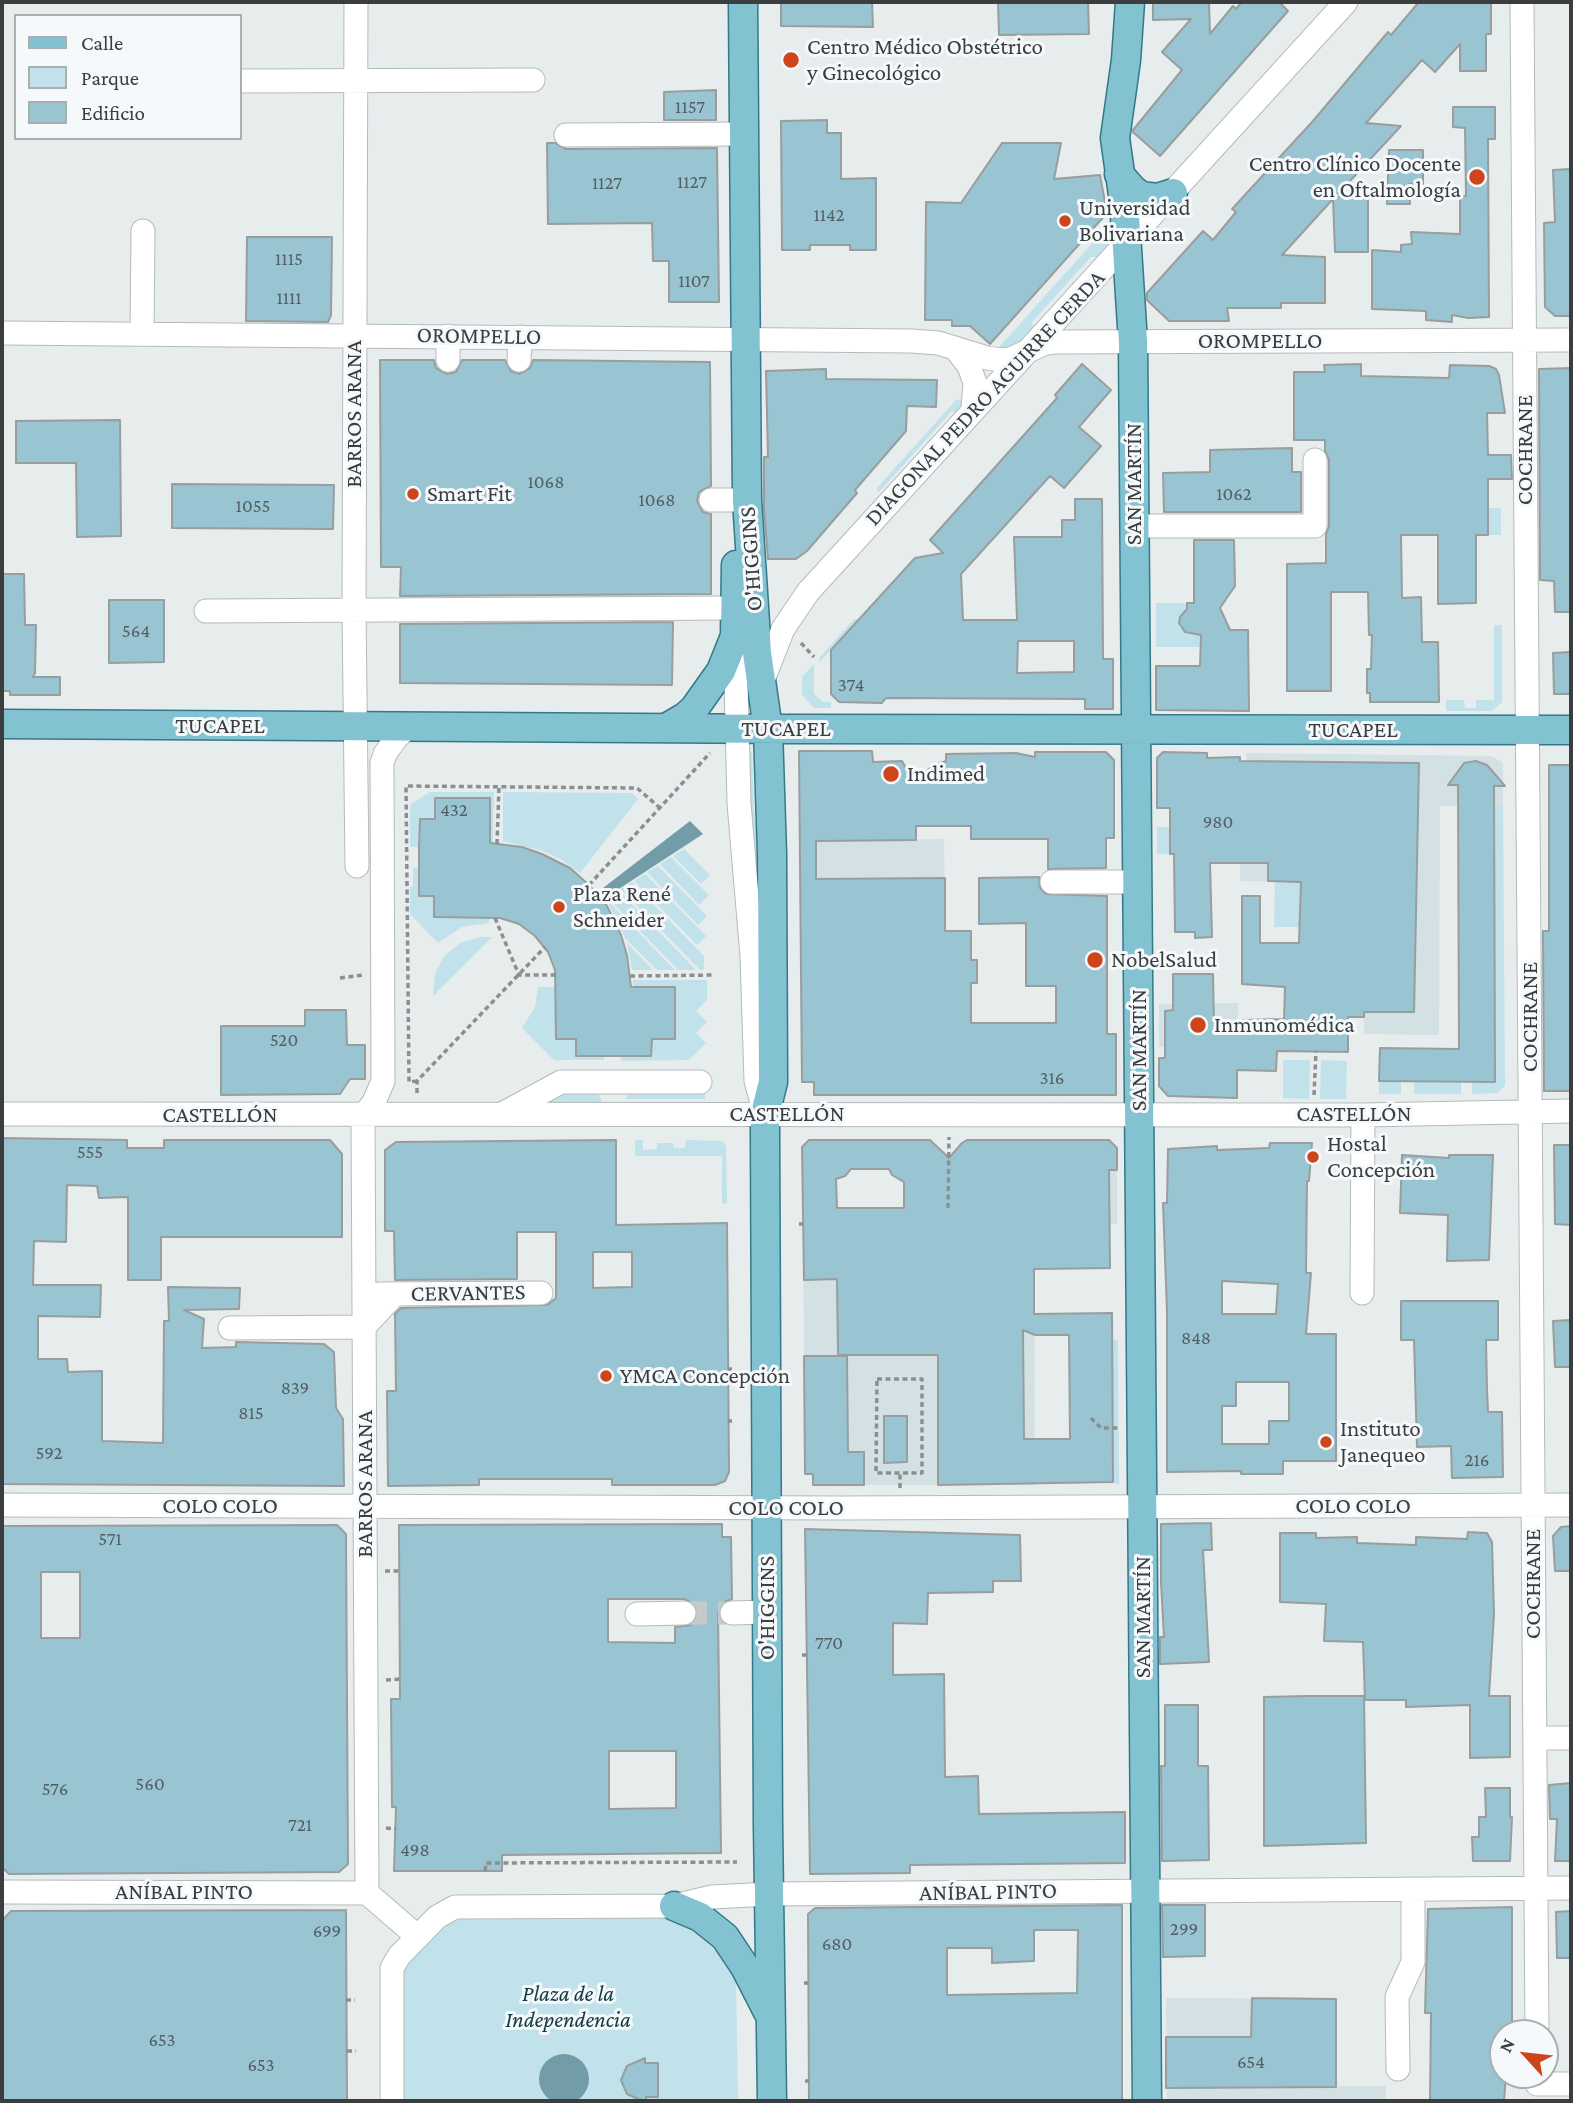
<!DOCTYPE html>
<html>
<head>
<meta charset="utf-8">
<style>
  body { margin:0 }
  #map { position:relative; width:1573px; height:2103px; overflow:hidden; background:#e7eced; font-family:"Crimson Pro",serif }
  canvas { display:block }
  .frame { position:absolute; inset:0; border:4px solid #3b3d3e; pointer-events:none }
  .legend { position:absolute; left:14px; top:14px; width:228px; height:126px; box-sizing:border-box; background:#f5f9fb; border:2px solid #abaeaf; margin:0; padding:9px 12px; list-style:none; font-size:21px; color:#3b3d3e }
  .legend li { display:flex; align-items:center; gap:14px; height:35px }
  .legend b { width:35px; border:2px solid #abaeaf }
  .north { position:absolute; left:1489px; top:2019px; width:70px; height:70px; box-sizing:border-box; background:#f5f9fb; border:2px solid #abaeaf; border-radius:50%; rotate:297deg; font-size:19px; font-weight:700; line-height:28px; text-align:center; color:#3b3d3e }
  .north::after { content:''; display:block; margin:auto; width:24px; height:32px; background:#ce451b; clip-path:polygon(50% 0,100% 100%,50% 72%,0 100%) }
</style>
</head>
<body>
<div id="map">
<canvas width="1573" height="2103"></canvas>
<div class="frame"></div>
<ul class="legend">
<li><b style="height:9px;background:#83c2d0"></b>Calle</li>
<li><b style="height:19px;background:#c2e2eb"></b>Parque</li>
<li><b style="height:19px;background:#99c5d2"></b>Edificio</li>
</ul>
<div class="north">N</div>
</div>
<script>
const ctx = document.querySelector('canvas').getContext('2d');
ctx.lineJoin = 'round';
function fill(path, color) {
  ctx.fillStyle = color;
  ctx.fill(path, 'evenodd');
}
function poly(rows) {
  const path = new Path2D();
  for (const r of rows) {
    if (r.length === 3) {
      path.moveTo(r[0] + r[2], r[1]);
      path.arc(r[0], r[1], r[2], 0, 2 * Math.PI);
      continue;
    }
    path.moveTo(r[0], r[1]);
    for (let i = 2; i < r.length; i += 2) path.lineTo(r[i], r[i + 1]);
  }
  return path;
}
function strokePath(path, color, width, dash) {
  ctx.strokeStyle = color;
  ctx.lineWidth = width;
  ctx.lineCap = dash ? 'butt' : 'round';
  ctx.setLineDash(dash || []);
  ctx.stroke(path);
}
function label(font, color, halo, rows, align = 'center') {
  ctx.font = font + ' "Crimson Pro",serif';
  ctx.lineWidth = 6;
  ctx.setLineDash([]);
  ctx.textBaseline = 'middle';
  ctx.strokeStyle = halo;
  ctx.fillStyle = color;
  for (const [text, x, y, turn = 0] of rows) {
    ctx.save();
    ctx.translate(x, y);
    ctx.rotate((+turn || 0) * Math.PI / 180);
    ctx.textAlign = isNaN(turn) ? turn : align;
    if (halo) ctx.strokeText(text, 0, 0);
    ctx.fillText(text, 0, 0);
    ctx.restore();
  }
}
fill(poly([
  [1246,753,1492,756,1503,763,1503,805,1440,806,1439,1035,1364,1034,1365,972,1300,927,1301,882,1240,881,1241,818,1247,817],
  [944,839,945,924,884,980,885,1095,814,1095,814,1082,802,1082,800,841],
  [1238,1003,1237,1047,1159,1047,1159,1004],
  [1109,1140,1117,1148,1117,1224,1002,1224,1002,1279,1034,1279,1035,1485,969,1485,970,1433,938,1476,938,1485,813,1485,813,1474,805,1474,803,1208,959,1208,959,1148,964,1141],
  [1166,1998,1336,1999,1337,2086,1386,2086,1386,2101,1167,2101]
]), '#d3e0e4');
fill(poly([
  [1115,218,1113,238,1100,257,1091,257,1032,322,1034,331,1007,353,999,347],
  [961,399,968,400,960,414,952,411,879,492,876,489,956,400],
  [1488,508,1501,508,1501,535,1488,535],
  [1156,603,1187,603,1187,612,1179,619,1180,627,1185,632,1201,635,1200,647,1156,647],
  [854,619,859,619,819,663,820,657],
  [1494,625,1502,625,1502,702,1492,711,1446,711,1446,700,1464,700,1465,708,1476,708,1476,700,1494,700],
  [814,664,814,694,823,702,831,702,831,708,814,708,802,695,802,677],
  [746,752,752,752,754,807,759,852,759,883,750,830],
  [430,792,494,792,493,844,490,844,490,798,436,798,435,819,420,819,419,847,410,847,410,805],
  [503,792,632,793,638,799,580,873,562,860,543,851,503,841],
  [1494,805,1503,805,1505,1085,1498,1093,1472,1094,1472,1082,1495,1082],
  [1157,827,1170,827,1170,854,1157,854],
  [684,849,710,875,701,884,673,856],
  [671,857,709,895,699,905,660,864],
  [658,866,707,916,698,925,647,872],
  [413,868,419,868,434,896,434,917,489,918,489,923,462,927,438,943,410,914,410,887,413,887],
  [645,874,706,936,697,945,634,881],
  [1275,881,1301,882,1300,927,1274,927],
  [632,882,704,956,704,970,700,970,621,889],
  [619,891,696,970,678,970,608,898],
  [606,899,675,970,657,970,625,938],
  [482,937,492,937,433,996,435,973,445,955,462,942],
  [627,943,653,970,632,970],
  [633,980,707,980,707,1000,696,1011,707,1022,696,1033,706,1043,689,1060,621,1061,621,1056,651,1056,652,1039,675,1038,675,987,633,987],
  [538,987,557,987,576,1039,604,1056,604,1060,554,1060,522,1028,535,1007],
  [1283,1060,1310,1060,1309,1099,1283,1098],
  [1321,1060,1347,1061,1346,1099,1320,1099],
  [1379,1081,1401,1082,1401,1094,1379,1094],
  [1414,1082,1461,1082,1461,1094,1414,1094],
  [705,1090,705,1099,625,1099,630,1092],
  [559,1091,598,1093,602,1102,545,1102],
  [635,1140,643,1140,643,1150,657,1149,657,1143,673,1143,674,1148,685,1148,686,1140,723,1141,726,1147,727,1203,722,1204,722,1156,635,1156],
  [1112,1340,1118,1340,1119,1485,1113,1482,1113,1439,1070,1439,1070,1418,1112,1417],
  [660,1913,704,1927,736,1976,738,2101,399,2101,399,1971,454,1915]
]), '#c2e2eb');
fill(poly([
  [690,821,703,834,608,896,603,888],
  [564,2079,25]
]), '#719ca8');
const building = poly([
  [781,2,872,2,873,27,781,26,781,2],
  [998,2,1088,2,1089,34,999,35,998,2],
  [1153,2,1209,2,1210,34,1233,6,1236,9,1242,2,1279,2,1288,11,1160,156,1133,132,1133,130,1182,70,1162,52,1191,19,1153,20,1153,2],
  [1419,2,1491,2,1491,34,1486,34,1486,71,1460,71,1460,44,1435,72,1422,60,1366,123,1401,126,1335,197,1368,196,1368,252,1335,252,1333,199,1282,255,1325,257,1325,303,1281,303,1281,308,1227,308,1229,321,1169,321,1147,300,1147,293,1203,231,1213,240,1236,212,1232,209,1313,121,1388,32,1391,35,1419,2],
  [716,90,716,120,664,120,664,92,716,90],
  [1453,107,1495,107,1495,139,1488,139,1489,317,1468,318,1452,315,1452,322,1426,320,1426,311,1372,309,1372,250,1401,252,1401,245,1412,244,1411,232,1460,234,1460,196,1466,196,1465,128,1453,127,1453,107],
  [827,120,827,133,841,133,841,179,876,178,876,250,850,250,850,245,810,245,810,250,782,250,781,121,827,120],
  [547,143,555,143,566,149,717,148,719,302,669,302,669,261,653,261,652,223,548,224,547,143],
  [1002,143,1061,143,1054,179,1100,175,1107,213,990,344,970,326,952,326,952,320,925,320,926,202,961,203,1002,143],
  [1389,150,1423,150,1423,184,1409,184,1410,204,1387,204,1389,150],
  [1571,169,1571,316,1555,316,1545,307,1544,223,1555,222,1553,170,1571,169],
  [247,237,332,237,331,315,328,322,246,321,247,237],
  [380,360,434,360,436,368,447,374,456,372,462,360,505,360,511,371,519,374,530,368,533,360,710,362,711,486,699,492,697,501,703,512,711,514,711,594,400,596,401,567,381,567,380,360],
  [1082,364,1111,390,1079,427,1101,446,1064,488,1050,476,961,574,963,620,1017,620,1014,537,1062,537,1062,520,1075,520,1075,499,1102,499,1103,659,1113,659,1113,709,1085,709,1085,699,886,698,882,703,839,702,831,694,831,650,915,558,943,553,930,540,1057,398,1055,395,1082,364],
  [1018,641,1074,641,1074,672,1017,673,1018,641],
  [1361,364,1361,376,1449,378,1450,365,1489,366,1496,369,1499,375,1505,413,1487,413,1488,455,1511,455,1512,479,1488,479,1488,535,1476,535,1476,603,1438,604,1438,535,1401,535,1402,598,1421,597,1422,642,1438,642,1439,702,1370,702,1370,693,1367,693,1367,669,1371,669,1372,635,1369,635,1368,592,1331,592,1331,691,1287,691,1287,564,1326,563,1326,534,1329,526,1329,460,1325,451,1325,440,1294,440,1294,372,1325,372,1324,365,1361,364],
  [1571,368,1571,612,1555,612,1554,581,1540,580,1539,369,1571,368],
  [826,369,826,379,937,380,936,407,907,406,906,431,855,490,857,493,807,551,796,559,768,559,764,509,764,457,768,457,766,371,826,369],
  [120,420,121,536,77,537,76,463,16,463,16,421,120,420],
  [1292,448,1292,472,1301,472,1301,512,1164,512,1163,473,1210,472,1210,450,1292,448],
  [172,484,334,485,333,529,172,528,172,484],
  [1194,540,1234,540,1235,586,1220,608,1230,630,1248,630,1249,711,1156,710,1156,666,1200,666,1201,635,1185,632,1179,623,1180,617,1187,609,1187,603,1194,603,1194,540],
  [2,574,24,574,25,625,36,625,35,673,33,677,60,677,60,695,10,695,10,691,2,691,2,574],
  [109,600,164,600,164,662,109,663,109,600],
  [673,622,672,685,400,683,400,624,673,622],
  [1571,652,1571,694,1554,694,1553,653,1571,652],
  [799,751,872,751,873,762,902,761,909,773,925,773,932,766,946,761,946,754,1016,753,1035,757,1035,752,1106,752,1114,760,1114,838,1106,838,1106,868,1048,869,1048,839,971,839,971,826,916,826,916,840,816,841,816,879,945,878,945,931,971,931,971,960,977,960,977,983,971,983,971,1023,1056,1023,1056,986,1026,986,1026,923,979,924,979,878,1039,877,1040,888,1046,894,1107,896,1107,1034,1116,1034,1116,1095,814,1095,814,1082,802,1082,799,751],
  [1163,752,1207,753,1207,758,1240,757,1240,761,1419,763,1414,1012,1364,1012,1364,1017,1348,1017,1348,1052,1277,1051,1276,1071,1237,1070,1237,1098,1168,1096,1159,1086,1159,1058,1165,1058,1165,1011,1173,1010,1173,974,1213,974,1214,1025,1242,1025,1242,1020,1284,1019,1285,987,1242,984,1242,896,1260,896,1260,943,1299,943,1301,882,1268,881,1268,863,1210,863,1212,937,1195,938,1195,932,1175,932,1174,854,1170,854,1170,808,1157,808,1157,758,1163,752],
  [1476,761,1487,765,1505,786,1494,786,1495,1082,1379,1081,1380,1048,1459,1049,1458,785,1448,785,1464,763,1476,761],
  [1549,765,1571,765,1571,1091,1544,1091,1543,931,1549,931,1549,765],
  [435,798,490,798,490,843,522,847,542,854,570,868,589,885,607,906,621,935,627,955,631,987,675,987,675,1039,652,1039,651,1056,576,1056,576,1039,556,1039,555,970,548,952,535,936,519,924,500,918,434,917,434,896,419,896,419,847,420,819,435,819,435,798],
  [305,1010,346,1010,347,1045,365,1045,365,1079,350,1079,340,1094,221,1095,221,1026,305,1026,305,1010],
  [2,1138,127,1140,127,1148,164,1148,164,1140,330,1140,342,1154,342,1237,161,1237,161,1280,128,1280,128,1197,99,1198,97,1186,67,1185,66,1242,34,1241,33,1285,101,1285,100,1317,38,1316,38,1359,67,1359,68,1372,102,1371,102,1441,163,1443,164,1321,169,1321,168,1287,240,1288,239,1309,184,1310,204,1319,202,1348,236,1347,236,1342,324,1344,334,1352,336,1408,343,1419,344,1486,2,1484,2,1138],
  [616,1140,616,1225,727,1223,729,1472,725,1481,715,1485,612,1485,612,1479,479,1479,479,1485,388,1486,387,1391,396,1391,395,1314,401,1308,547,1305,556,1298,556,1232,517,1232,517,1279,395,1280,394,1231,385,1231,385,1150,396,1142,616,1140],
  [593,1252,632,1252,632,1287,593,1288,593,1252],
  [809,1140,930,1140,949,1158,962,1143,967,1140,1109,1140,1117,1148,1117,1170,1109,1170,1110,1268,1034,1269,1034,1314,1112,1313,1113,1482,938,1485,938,1355,838,1355,837,1279,804,1280,802,1147,809,1140],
  [851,1169,889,1169,892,1175,904,1182,904,1208,837,1208,836,1179,845,1176,851,1169],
  [1023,1330,1035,1335,1069,1335,1070,1439,1024,1439,1023,1330],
  [1270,1143,1312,1143,1309,1181,1307,1181,1306,1273,1311,1273,1306,1334,1336,1334,1336,1461,1283,1461,1283,1474,1241,1474,1241,1471,1167,1472,1167,1311,1163,1203,1167,1203,1168,1149,1217,1146,1217,1150,1269,1148,1270,1143],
  [1222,1281,1278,1284,1276,1314,1222,1314,1222,1281],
  [1236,1382,1289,1382,1289,1421,1269,1421,1269,1444,1222,1444,1222,1406,1236,1406,1236,1382],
  [1554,1145,1571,1145,1571,1225,1555,1224,1554,1145],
  [1402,1155,1449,1158,1449,1155,1493,1155,1489,1260,1447,1261,1448,1215,1400,1213,1402,1155],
  [1401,1301,1498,1301,1498,1340,1486,1340,1487,1388,1488,1412,1502,1412,1503,1477,1452,1478,1451,1446,1417,1447,1414,1340,1401,1340,1401,1301],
  [1571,1320,1571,1367,1555,1367,1553,1321,1571,1320],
  [804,1356,847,1356,848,1452,864,1452,864,1485,813,1485,813,1474,805,1474,804,1356],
  [884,1416,907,1416,907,1462,884,1463,884,1416],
  [1211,1523,1212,1550,1203,1550,1209,1662,1160,1664,1160,1637,1164,1637,1161,1582,1161,1524,1211,1523],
  [722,1524,722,1537,731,1537,732,1599,724,1602,718,1613,721,1853,502,1855,502,1871,394,1871,396,1807,392,1807,391,1699,400,1699,399,1525,722,1524],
  [608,1599,684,1599,696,1605,698,1613,696,1620,691,1625,675,1627,675,1643,608,1642,608,1599],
  [609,1751,676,1751,676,1808,609,1809,609,1751],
  [337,1525,346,1534,348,1864,339,1872,9,1874,3,1868,2,1526,337,1525],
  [41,1572,80,1572,80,1638,41,1638,41,1572],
  [1571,1526,1571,1571,1555,1571,1553,1536,1561,1527,1571,1526],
  [805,1529,1020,1535,1021,1581,993,1581,993,1592,928,1593,927,1624,893,1623,893,1675,944,1674,945,1777,978,1776,979,1814,1125,1812,1125,1863,910,1865,910,1873,810,1874,805,1529],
  [1468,1532,1487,1533,1492,1542,1494,1614,1489,1696,1510,1696,1510,1757,1470,1758,1470,1705,1406,1707,1406,1700,1365,1700,1363,1642,1324,1641,1326,1604,1280,1602,1280,1533,1316,1533,1316,1538,1357,1537,1357,1543,1416,1545,1416,1537,1467,1539,1468,1532],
  [1308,1696,1364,1696,1366,1843,1264,1846,1264,1697,1308,1696],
  [1165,1705,1198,1705,1198,1766,1208,1766,1209,1860,1162,1861,1161,1766,1165,1766,1165,1705],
  [1571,1783,1571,1861,1555,1861,1557,1819,1550,1819,1549,1785,1571,1783],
  [1485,1788,1510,1788,1510,1817,1512,1817,1510,1861,1473,1861,1472,1837,1479,1837,1479,1817,1486,1817,1485,1788],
  [1122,1905,1122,2101,809,2101,808,1914,815,1908,1122,1905],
  [1034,1930,1078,1930,1077,1993,947,1995,947,1948,992,1948,992,1963,1034,1961,1034,1930],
  [1162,1905,1205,1905,1205,1956,1163,1957,1162,1905],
  [1512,1907,1512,2033,1503,2033,1503,2075,1506,2075,1504,2101,1430,2101,1431,2013,1425,2013,1428,1909,1512,1907],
  [346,1910,347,2101,3,2101,2,1921,11,1911,346,1910],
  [1571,1911,1571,1958,1557,1958,1556,1912,1571,1911],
  [1252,1998,1336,1999,1336,2087,1166,2088,1166,2037,1251,2037,1252,1998],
  [645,2058,645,2063,658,2063,658,2097,646,2097,646,2101,643,2101,627,2094,621,2080,627,2066,645,2058]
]);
fill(building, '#99c5d2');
strokePath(building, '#999d9e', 2);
strokePath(poly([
  [684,1613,732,1613]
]), '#c5c9ca', 23, [23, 11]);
const minor = poly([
  [356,2,354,610,357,866],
  [1522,2,1537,2033],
  [240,81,533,80],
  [566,135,744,134],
  [2,333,911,341,938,343,987,358,1001,360,1011,359,1043,344,1055,342,1571,340],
  [142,334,143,231],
  [448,336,448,360],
  [955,348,969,366,975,383,973,409],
  [519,360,520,337],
  [711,500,747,500],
  [1135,526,1315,526,1315,460],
  [206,611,734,608],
  [735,644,739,803,752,956,756,1081,765,1114],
  [761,685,783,629,808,592,1346,2],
  [1052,882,1137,882],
  [2,1114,1363,1115,1571,1111],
  [502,1114,561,1082,700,1082],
  [1362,1293,1363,1115],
  [379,1294,541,1293],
  [230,1328,364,1327,395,1294],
  [2,1505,840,1508,1571,1505],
  [732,1613,767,1612],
  [637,1614,684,1613],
  [1535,1738,1571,1738],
  [2,1892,367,1893],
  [367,1893,363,1116,374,1102,383,1081,382,763,385,754,396,738,408,727],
  [367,1893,418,1937],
  [1398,2069,1397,1997,1413,1962,1413,1889],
  [1537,2084,1571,2084],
  [392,2101,392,1968,399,1956,437,1917,455,1907,674,1906,712,1897,770,1894,1571,1888]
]);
const major = poly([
  [743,2,747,500,757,653,768,729,772,854,773,1082,765,1114,765,1135,768,1825,772,2101],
  [1130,2,1126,60,1115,138,1124,202,1133,342,1147,2101],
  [1119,174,1132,189,1141,196,1157,198,1173,193],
  [2,724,794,729,1571,730],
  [666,728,685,717,694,709,721,671,735,636,736,565],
  [674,1906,700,1917,725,1937,745,1967,768,2012]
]);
strokePath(minor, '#b5babb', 25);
strokePath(major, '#347988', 31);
strokePath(poly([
  [801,643,814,657],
  [497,844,499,787],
  [589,885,710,753],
  [495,918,519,975,556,975],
  [630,976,715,975],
  [340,978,363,975],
  [417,1081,409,1082,406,786,637,788,660,808],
  [417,1093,417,1081,545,947],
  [1314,1095,1316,1051],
  [948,1208,949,1137],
  [799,1224,803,1224],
  [728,1369,732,1369],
  [877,1379,922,1379,922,1473,876,1473,877,1379],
  [1091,1418,1101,1428,1119,1428],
  [728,1421,732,1421],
  [900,1488,900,1473],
  [385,1571,400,1571],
  [802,1655,807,1655],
  [386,1680,400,1679],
  [2,1721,3,1721],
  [2,1757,3,1757],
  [2,1805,3,1805],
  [386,1828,396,1829],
  [485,1871,486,1863,737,1862],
  [804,1983,808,1983],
  [346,2000,355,2000],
  [347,2051,356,2051],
  [805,2081,809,2081]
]), '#8b8f90', 3.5, [5, 3.5]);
strokePath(minor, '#fff', 23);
strokePath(major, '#83c2d0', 28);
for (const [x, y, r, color] of [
  [791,60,9,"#ce451b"],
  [1477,177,9,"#ce451b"],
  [1065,221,7,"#ce451b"],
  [413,494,7,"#ce451b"],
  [891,774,9,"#ce451b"],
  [559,907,7,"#ce451b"],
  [1095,960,9,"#ce451b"],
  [1198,1025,9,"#ce451b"],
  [1313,1157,7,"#ce451b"],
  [606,1376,7,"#ce451b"],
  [1326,1442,7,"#ce451b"]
]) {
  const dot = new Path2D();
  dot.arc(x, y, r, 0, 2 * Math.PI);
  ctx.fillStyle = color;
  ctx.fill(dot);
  strokePath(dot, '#f5f9fb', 2.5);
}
label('19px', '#525f63', null, [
  ["1157",690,107],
  ["1127",692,182],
  ["1127",607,183],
  ["1142",829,215],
  ["1115",289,259],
  ["1107",694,281],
  ["1111",289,298],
  ["1068",546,482],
  ["1062",1234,494],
  ["1068",657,500],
  ["1055",253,506],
  ["564",136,631],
  ["374",851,685],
  ["432",454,810],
  ["980",1218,822],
  ["520",284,1040],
  ["316",1052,1078],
  ["555",90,1152],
  ["848",1196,1338],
  ["839",295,1388],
  ["815",251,1413],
  ["592",49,1453],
  ["216",1477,1460],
  ["571",110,1539],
  ["770",829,1643],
  ["560",150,1784],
  ["576",55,1789],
  ["721",300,1825],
  ["498",415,1850],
  ["299",1184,1929],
  ["699",327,1931],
  ["680",837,1944],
  ["653",162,2040],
  ["654",1251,2062],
  ["653",261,2065]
]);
label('23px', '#3b3d3e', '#f5f9fb', [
  ["Centro Médico Obstétrico",807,47],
  ["y Ginecológico",807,73],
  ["Centro Clínico Docente",1461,164,"right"],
  ["en Oftalmología",1461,190,"right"],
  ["Universidad",1079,208],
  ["Bolivariana",1079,234],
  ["Smart Fit",427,494],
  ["Indimed",907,774],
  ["Plaza René",573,894],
  ["Schneider",573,920],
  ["NobelSalud",1111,960],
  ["Inmunomédica",1214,1025],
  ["Hostal",1327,1144],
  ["Concepción",1327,1170],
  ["YMCA Concepción",620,1376],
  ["Instituto",1340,1429],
  ["Janequeo",1340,1455]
], 'left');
label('23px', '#3b3d3e', '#f5f9fb', [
  ["OROMPELLO",479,336,1],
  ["OROMPELLO",1260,341],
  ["DIAGONAL PEDRO AGUIRRE CERDA",985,398,-47],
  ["BARROS ARANA",354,414,-90],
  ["COCHRANE",1525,450,-90],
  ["SAN MARTÍN",1134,484,-90],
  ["O'HIGGINS",751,559,-94],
  ["TUCAPEL",220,726],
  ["TUCAPEL",786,729],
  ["TUCAPEL",1353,730],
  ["COCHRANE",1530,1017,-90],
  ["SAN MARTÍN",1139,1050,-90],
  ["CASTELLÓN",787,1114],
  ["CASTELLÓN",1354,1114],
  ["CASTELLÓN",220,1115],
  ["CERVANTES",468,1293,-1],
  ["BARROS ARANA",365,1484,-90],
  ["COLO COLO",220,1506],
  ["COLO COLO",1353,1506],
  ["COLO COLO",786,1508],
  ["COCHRANE",1533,1584,-90],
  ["O'HIGGINS",767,1608,-90],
  ["SAN MARTÍN",1143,1617,-90],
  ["ANÍBAL PINTO",184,1892],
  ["ANÍBAL PINTO",988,1892,-1]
]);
label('italic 23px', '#113a44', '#f5f9fb', [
  ["Plaza de la",568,1994],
  ["Independencia",568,2020]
]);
</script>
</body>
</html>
